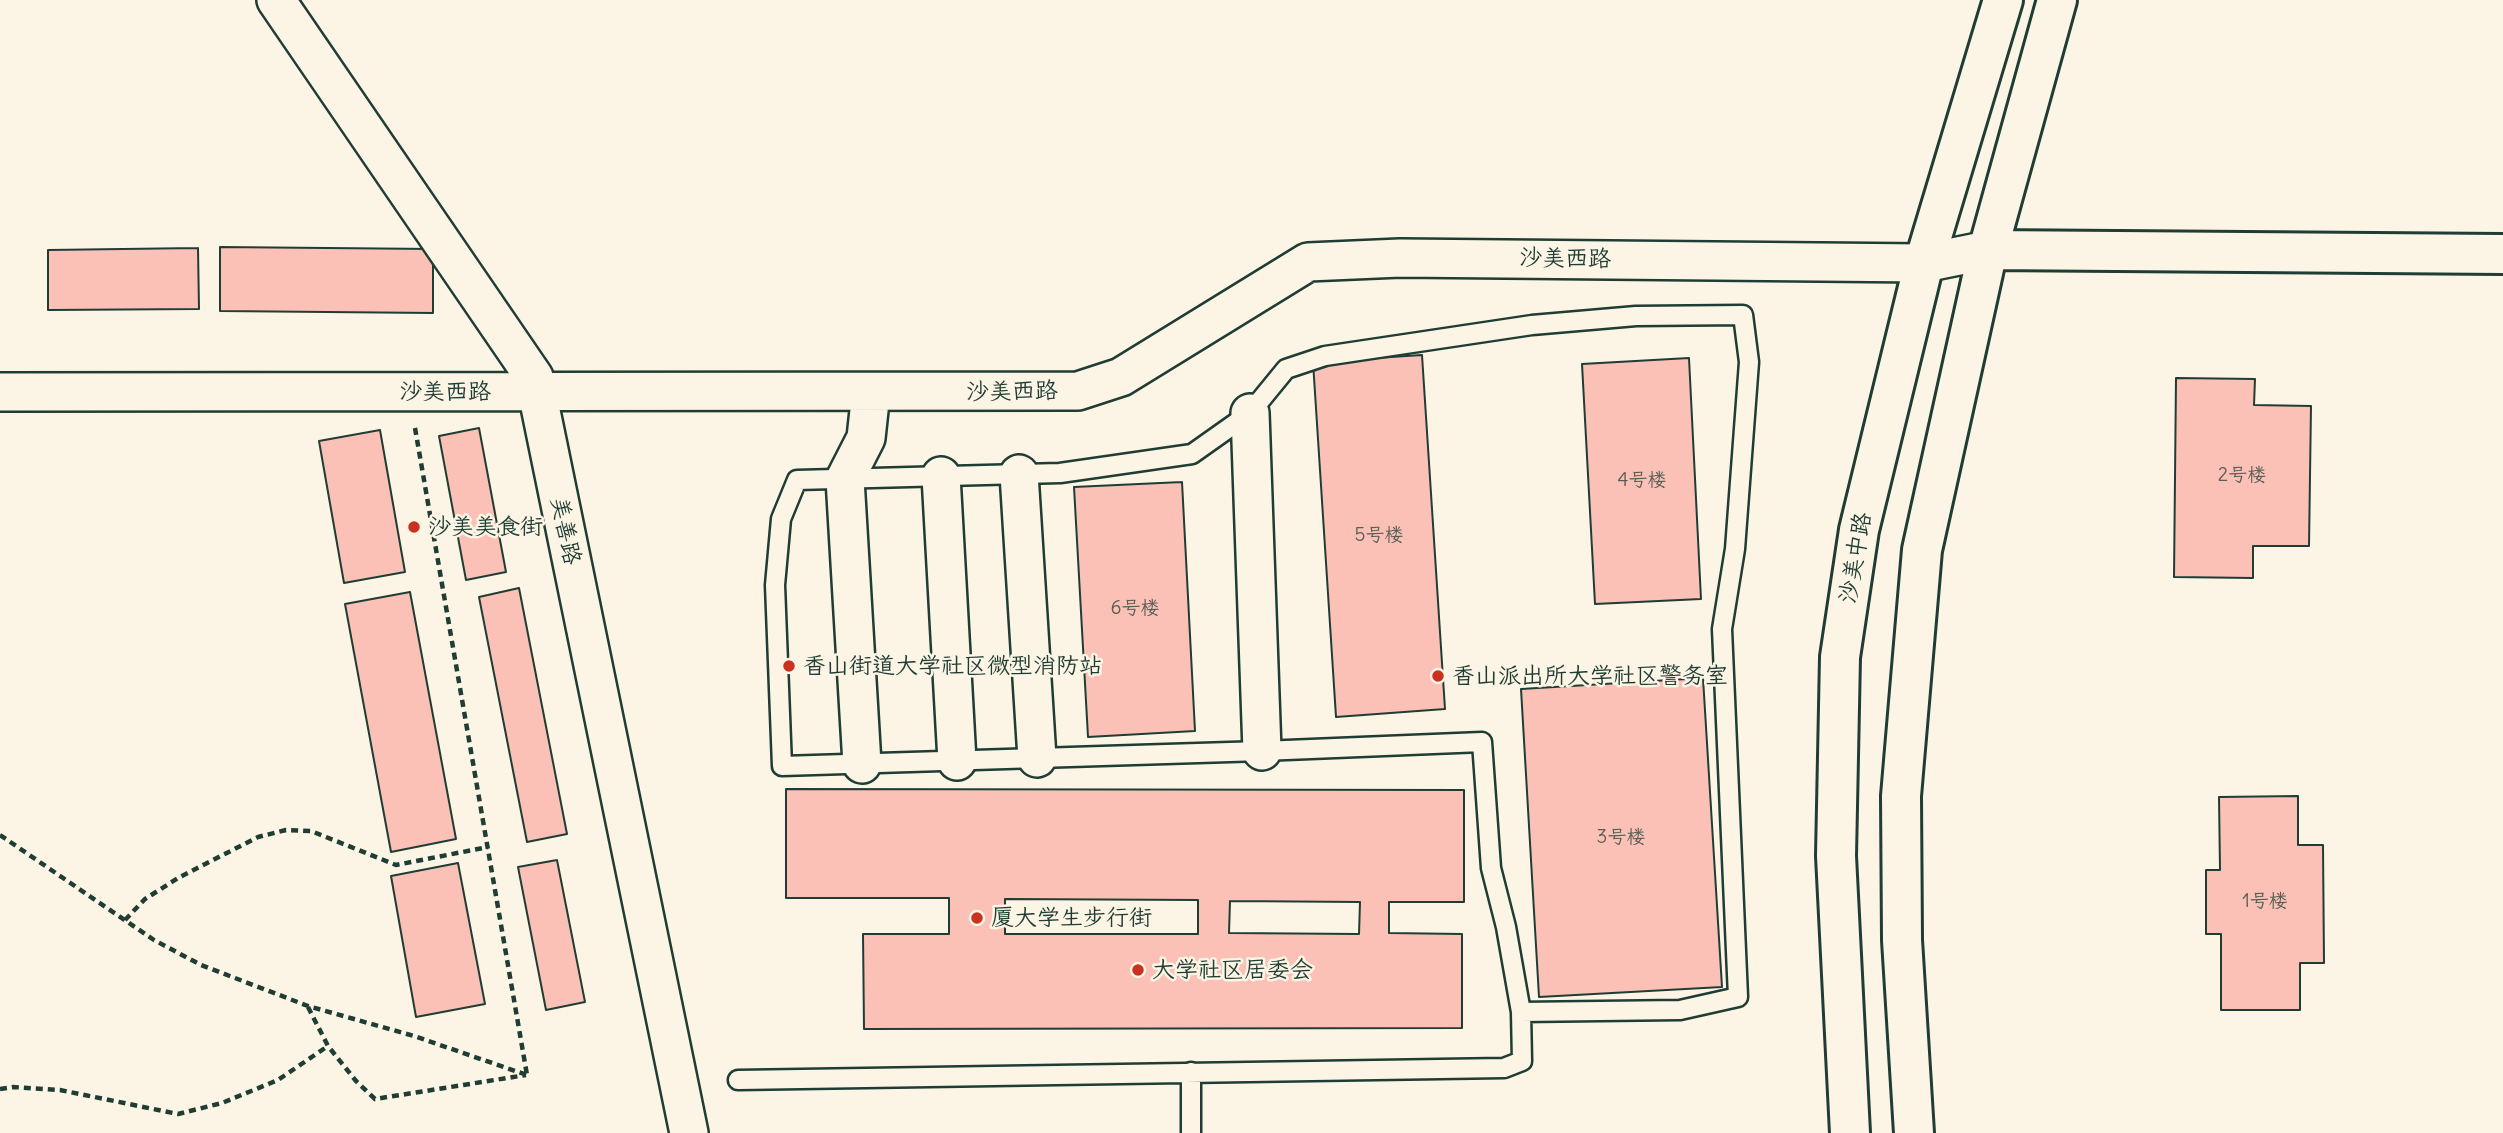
<!DOCTYPE html>
<html>
<head>
<meta charset="utf-8">
<style>
  body { margin:0 }
  canvas { display:block; background:#fcf5e5 }
</style>
</head>
<body>
<canvas width="2503" height="1133"></canvas>
<script>
const ctx = document.querySelector('canvas').getContext('2d');
ctx.lineJoin = 'round';
function fill(path, color) {
  ctx.fillStyle = color;
  ctx.fill(path, 'evenodd');
}
function poly(rows) {
  const path = new Path2D();
  for (const r of rows) {
    path.moveTo(r[0], r[1]);
    for (let i = 2; i < r.length; i += 2) path.lineTo(r[i], r[i + 1]);
  }
  return path;
}
function strokePath(path, color, width, dash) {
  ctx.strokeStyle = color;
  ctx.lineWidth = width;
  ctx.lineCap = dash ? 'butt' : 'round';
  ctx.setLineDash(dash || []);
  ctx.stroke(path);
}
function label(font, color, halo, rows, align = 'center') {
  ctx.font = font + ' Delius,"LXGW WenKai TC",sans-serif';
  ctx.lineWidth = 5;
  ctx.setLineDash([]);
  ctx.textBaseline = 'middle';
  ctx.strokeStyle = halo;
  ctx.fillStyle = color;
  for (const [text, x, y, turn = 0] of rows) {
    ctx.save();
    ctx.translate(x, y);
    ctx.rotate((+turn || 0) * Math.PI / 180);
    ctx.textAlign = isNaN(turn) ? turn : align;
    if (halo) ctx.strokeText(text, 0, 0);
    ctx.fillText(text, 0, 0);
    ctx.restore();
  }
}
const building = poly([
  [220,247,433,249,433,313,220,311,220,247],
  [198,248,199,309,48,310,48,250,198,248],
  [1422,355,1445,709,1336,717,1313,362,1422,355],
  [1689,358,1701,599,1595,604,1582,364,1689,358],
  [2176,378,2255,379,2254,405,2311,406,2309,546,2253,546,2253,578,2174,577,2176,378],
  [479,428,506,572,466,580,439,436,479,428],
  [380,430,405,572,344,583,319,441,380,430],
  [1182,482,1195,731,1088,737,1074,487,1182,482],
  [519,588,567,834,527,842,479,597,519,588],
  [410,592,456,839,391,852,345,604,410,592],
  [1703,678,1722,987,1539,997,1521,689,1703,678],
  [786,789,1464,790,1464,902,1389,902,1389,933,1462,934,1462,1028,864,1029,863,934,949,934,949,898,786,898,786,789],
  [1005,899,1198,900,1198,934,1005,934,1005,899],
  [1230,901,1360,902,1359,934,1229,933,1230,901],
  [2298,796,2298,845,2323,845,2324,963,2300,963,2300,1010,2221,1010,2221,934,2206,934,2206,870,2220,870,2219,797,2298,796],
  [557,860,585,1002,546,1010,518,867,557,860],
  [458,863,485,1004,416,1017,391,876,458,863]
]);
fill(building, '#fbc0b6');
strokePath(building, '#1f3d34', 2);
const lane = poly([
  [1191,1072,1191,1133],
  [738,1080,1504,1068,1522,1061,1521,1012,1506,927,1491,868,1482,742,1262,751,782,766,775,585,781,519,797,480,1060,473,1192,454,1250,413,1286,369,1325,356,1532,325,1636,316,1743,315,1749,362,1735,549,1722,629,1738,997,1680,1010,1521,1012]
]);
const street = poly([
  [276,0,534,377,689,1133],
  [0,392,1078,391,1121,377,1308,262,1400,258,1924,263,1988,250],
  [1250,413,1262,751],
  [1019,474,1037,758],
  [941,476,957,761],
  [862,764,845,479,866,438,871,392]
]);
const secondary = poly([
  [1988,250,2503,254],
  [1850,1133,1836,856,1840,657,1859,530,1924,263,2003,0],
  [1914,1133,1902,940,1901,796,1922,550,1988,250,2057,0]
]);
strokePath(lane, '#1f3d34', 23);
strokePath(street, '#1f3d34', 42);
strokePath(secondary, '#1f3d34', 44);
strokePath(poly([
  [415,428,527,1075],
  [0,835,154,940,201,965,308,1006,414,1036,527,1075],
  [125,920,145,899,178,878,258,837,286,830,311,831,396,865,488,847],
  [308,1007,328,1046,356,1081,375,1099,526,1075],
  [0,1089,13,1087,60,1090,178,1114,222,1103,278,1080,328,1046]
]), '#1f3d34', 4.5, [7, 5]);
strokePath(lane, '#fcf5e5', 18);
strokePath(street, '#fcf5e5', 37);
strokePath(secondary, '#fcf5e5', 38);
for (const [x, y, r, color] of [
  [414,527,7,"#c8321e"],
  [789,666,7,"#c8321e"],
  [1438,676,7,"#c8321e"],
  [977,918,7,"#c8321e"],
  [1138,970,7,"#c8321e"]
]) {
  const dot = new Path2D();
  dot.arc(x, y, r, 0, 2 * Math.PI);
  ctx.fillStyle = color;
  ctx.fill(dot);
  strokePath(dot, '#fcf5e5', 2.5);
}
label('19px', '#565e54', null, [
  ["2号楼",2242,476],
  ["4号楼",1642,481],
  ["5号楼",1379,536],
  ["6号楼",1135,609],
  ["3号楼",1621,838],
  ["1号楼",2265,902]
]);
label('23px', '#1f3d34', '#fcf5e5', [
  ["沙美西路",1565,259,1],
  ["沙美西路",445,392],
  ["沙美西路",1012,392,-1],
  ["美善路",565,531,78],
  ["沙美中路",1856,558,-80]
]);
label('23px', '#1f3d34', '#fcf5e5', [
  ["沙美美食街",428,527],
  ["香山街道大学社区微型消防站",803,666],
  ["香山派出所大学社区警务室",1452,676],
  ["厦大学生步行街",991,918],
  ["大学社区居委会",1152,970]
], 'left');
</script>
</body>
</html>
